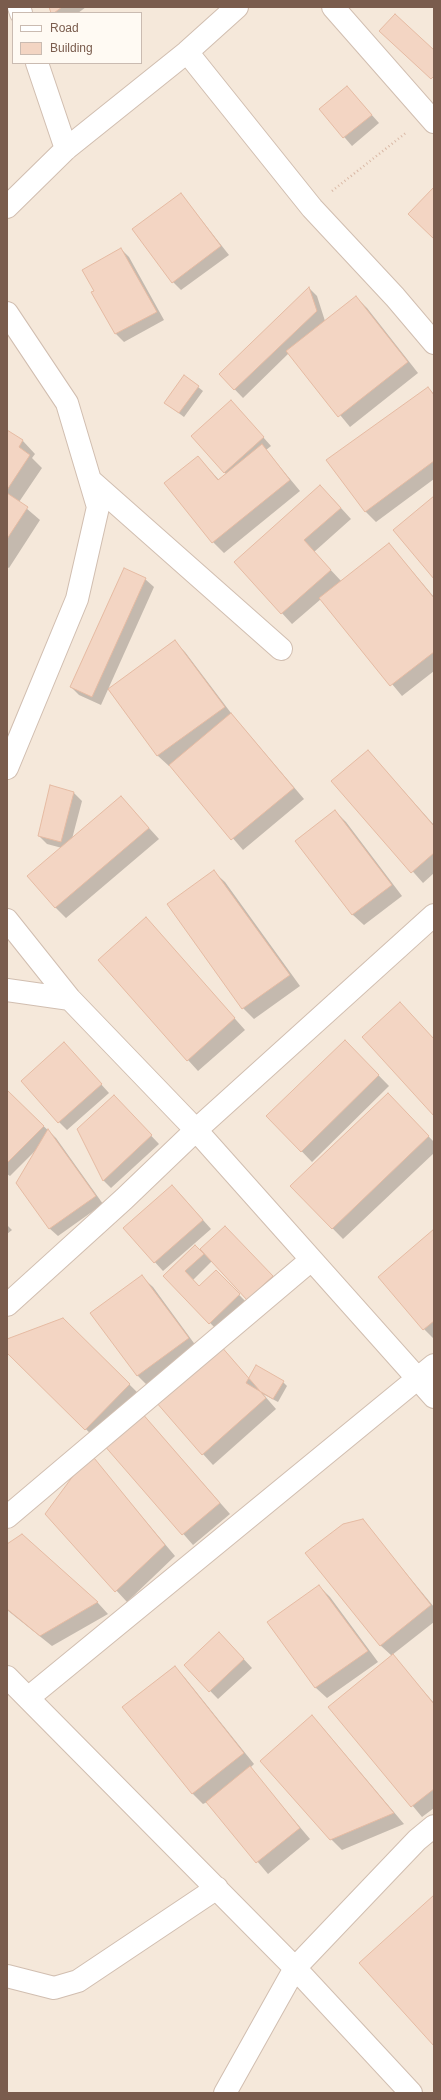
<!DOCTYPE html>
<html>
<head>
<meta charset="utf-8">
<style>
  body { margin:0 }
  #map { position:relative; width:441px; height:2100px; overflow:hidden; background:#fdf6ec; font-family:Helvetica,sans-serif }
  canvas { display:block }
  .frame { position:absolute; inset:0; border:8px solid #7a5c4d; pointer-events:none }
  .legend { position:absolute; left:12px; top:12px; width:130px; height:52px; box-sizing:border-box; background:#fffaf3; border:1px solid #cabbb1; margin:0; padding:5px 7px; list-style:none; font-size:12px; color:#7a5c4d }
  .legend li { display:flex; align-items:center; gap:8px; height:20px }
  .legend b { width:20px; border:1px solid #cabbb1 }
</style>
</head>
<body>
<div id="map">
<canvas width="441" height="2100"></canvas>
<div class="frame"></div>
<ul class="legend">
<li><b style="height:5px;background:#fff"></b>Road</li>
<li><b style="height:11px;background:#f3d5c3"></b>Building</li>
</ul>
</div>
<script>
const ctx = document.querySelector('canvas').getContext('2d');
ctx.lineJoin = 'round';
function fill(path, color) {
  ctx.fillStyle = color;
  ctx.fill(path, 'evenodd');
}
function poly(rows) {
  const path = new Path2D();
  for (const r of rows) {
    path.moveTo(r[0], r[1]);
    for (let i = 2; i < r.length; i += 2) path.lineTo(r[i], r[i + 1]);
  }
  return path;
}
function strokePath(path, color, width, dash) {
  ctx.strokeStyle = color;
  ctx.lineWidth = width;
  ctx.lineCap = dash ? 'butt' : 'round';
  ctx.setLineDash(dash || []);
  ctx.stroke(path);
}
fill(poly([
  [7,7,434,7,434,2093,7,2093],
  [13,13,141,13,141,63,13,63]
]), '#f5e8da');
fill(poly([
  [50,7,86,7,78,13,52,13],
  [347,87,379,123,352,146,320,109],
  [181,194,229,255,181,290,173,282],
  [121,249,129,257,164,320,124,342,116,334,93,293],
  [309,288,317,296,325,321,356,297,367,308,418,373,350,427,289,353,243,398,220,374],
  [198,387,203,391,184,417,165,403],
  [428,388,434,394,434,479,376,522,365,511],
  [239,410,271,446,266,450,300,491,224,553,213,542,198,457,219,480,226,474,192,436],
  [7,431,23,441,35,454,32,458,42,468,19,502,40,520,9,568,7,567],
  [331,497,351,519,314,552,342,582,389,544,434,597,434,671,402,696,321,599,292,624,235,562],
  [145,579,154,587,101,705,79,695,71,687],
  [174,641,185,652,234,717,304,799,243,850,170,765,169,766,158,756,109,690],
  [368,751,434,825,434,873,423,883,333,781],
  [73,792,82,801,72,839,121,797,159,839,66,918,55,907,62,848,47,844,39,836],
  [335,811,346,822,402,896,364,925,353,915,296,841],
  [214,872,225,882,300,986,254,1019,243,1008],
  [146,919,245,1030,198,1071,188,1060],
  [345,1041,389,1086,312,1162,268,1116],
  [72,1052,109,1093,67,1130,59,1122],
  [7,1091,56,1138,103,1204,58,1236,49,1228,36,1150,10,1176,7,1174],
  [122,1105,159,1144,111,1188,103,1180],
  [398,1105,434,1142,434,1153,343,1239,291,1186],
  [180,1194,211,1229,163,1271,124,1228],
  [7,1225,12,1230,7,1234],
  [225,1227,280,1285,256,1307,212,1261,193,1280,200,1287,216,1271,247,1303,218,1331,164,1276,200,1251],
  [434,1230,434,1339,424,1329],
  [142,1277,153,1287,199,1350,149,1387,138,1376,92,1314],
  [63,1319,140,1395,97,1440,7,1352,7,1341],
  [231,1358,249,1379,283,1382,287,1386,278,1402,263,1394,276,1409,213,1465,203,1454],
  [141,1413,230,1514,193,1545,105,1444],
  [90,1455,175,1556,127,1602,46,1514],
  [362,1520,434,1607,434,1622,392,1655,434,1703,434,1808,422,1817,330,1707,392,1656,380,1645],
  [22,1535,98,1603,108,1614,52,1646,7,1610,7,1546],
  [319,1586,330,1597,378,1662,327,1698,316,1688,269,1622],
  [227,1641,252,1668,218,1699,185,1665],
  [174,1667,185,1678,254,1764,250,1768,310,1839,268,1874,207,1802,203,1804,193,1794,123,1707],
  [322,1727,404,1824,342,1850,331,1839]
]), '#0003');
const building = poly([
  [49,7,62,7,54,13,51,13,49,7],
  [395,14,434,50,434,76,431,79,379,31,395,14],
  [347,86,372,115,343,138,319,109,347,86],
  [434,187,434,239,408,214,434,187],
  [181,193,221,246,172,283,132,229,181,193],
  [121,248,157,312,115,334,91,292,94,291,82,270,121,248],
  [309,287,317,311,234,390,219,374,309,287],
  [356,296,408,362,338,417,286,351,356,296],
  [184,375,199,386,179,413,164,403,184,375],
  [428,387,434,395,434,461,365,512,326,460,428,387],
  [231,400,264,437,224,473,191,436,231,400],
  [7,430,23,440,19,447,30,455,7,490,7,430],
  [262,444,290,480,212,543,164,483,198,456,218,480,262,444],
  [320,485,341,508,304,540,331,570,281,614,234,562,320,485],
  [7,493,28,507,7,539,7,493],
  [434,496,434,579,393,530,434,496],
  [389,543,434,598,434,652,390,686,319,598,389,543],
  [124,568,146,578,92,697,70,687,124,568],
  [175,640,225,707,157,756,108,689,175,640],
  [231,713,294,788,231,840,169,765,231,713],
  [368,750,434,826,434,853,411,873,331,781,368,750],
  [50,785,74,792,61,842,38,836,50,785],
  [121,796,149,828,55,908,27,876,121,796],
  [335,810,392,885,352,915,295,841,335,810],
  [214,870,290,975,242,1009,167,904,214,870],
  [146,917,235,1018,187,1061,98,960,146,917],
  [400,1002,434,1039,434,1116,362,1037,400,1002],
  [345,1040,379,1075,301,1152,266,1116,345,1040],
  [64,1042,102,1084,58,1123,21,1081,64,1042],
  [7,1090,44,1126,7,1163,7,1090],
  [388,1093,429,1136,332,1229,290,1186,388,1093],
  [114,1095,152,1135,103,1181,77,1129,114,1095],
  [48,1129,96,1196,49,1229,16,1183,48,1129],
  [172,1185,203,1220,154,1263,123,1228,172,1185],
  [225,1226,273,1276,247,1300,200,1249,225,1226],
  [434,1229,434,1321,423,1330,378,1277,434,1229],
  [195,1245,204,1254,185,1271,199,1286,216,1270,240,1294,209,1324,163,1276,195,1245],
  [142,1275,189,1338,137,1376,90,1313,142,1275],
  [63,1318,130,1384,85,1430,7,1353,7,1339,63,1318],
  [220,1345,266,1398,202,1455,156,1402,220,1345],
  [256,1365,284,1381,273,1399,246,1383,256,1365],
  [141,1412,220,1503,182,1535,103,1444,141,1412],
  [90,1453,165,1545,115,1592,45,1514,90,1453],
  [363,1519,431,1605,380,1646,305,1553,343,1524,363,1519],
  [22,1534,98,1602,40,1636,7,1609,7,1544,22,1534],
  [319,1585,368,1651,315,1688,267,1622,319,1585],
  [219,1632,244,1659,209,1692,184,1665,219,1632],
  [393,1654,434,1704,434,1789,411,1807,328,1707,393,1654],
  [175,1666,244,1753,192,1794,122,1707,175,1666],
  [312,1715,394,1813,330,1840,260,1761,312,1715],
  [250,1766,300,1828,256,1863,206,1802,250,1766],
  [434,1895,434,2046,359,1963,434,1895]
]);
fill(building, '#f3d5c3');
strokePath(building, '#e6bba3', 1);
const minor = poly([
  [19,7,21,13],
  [333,7,434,122],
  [187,52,312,208,395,297,434,343],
  [37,63,66,149],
  [7,207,66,149,187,52,237,7],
  [7,313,67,403,98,507,77,599,7,768],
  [90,480,281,649],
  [7,920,70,999,196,1130,434,1397],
  [7,990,70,999],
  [7,1305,124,1199,196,1130,434,915],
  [7,1517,311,1260],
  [7,1677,295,1968,411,2093],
  [28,1698,434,1365],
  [7,1976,54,1988,78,1981,217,1888],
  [225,2093,295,1968,417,1840,434,1826]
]);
strokePath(minor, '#d1beb0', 24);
strokePath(poly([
  [332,191,407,132]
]), '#d9b8a5', 2.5, [1, 3]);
strokePath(minor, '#fff', 22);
</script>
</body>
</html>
